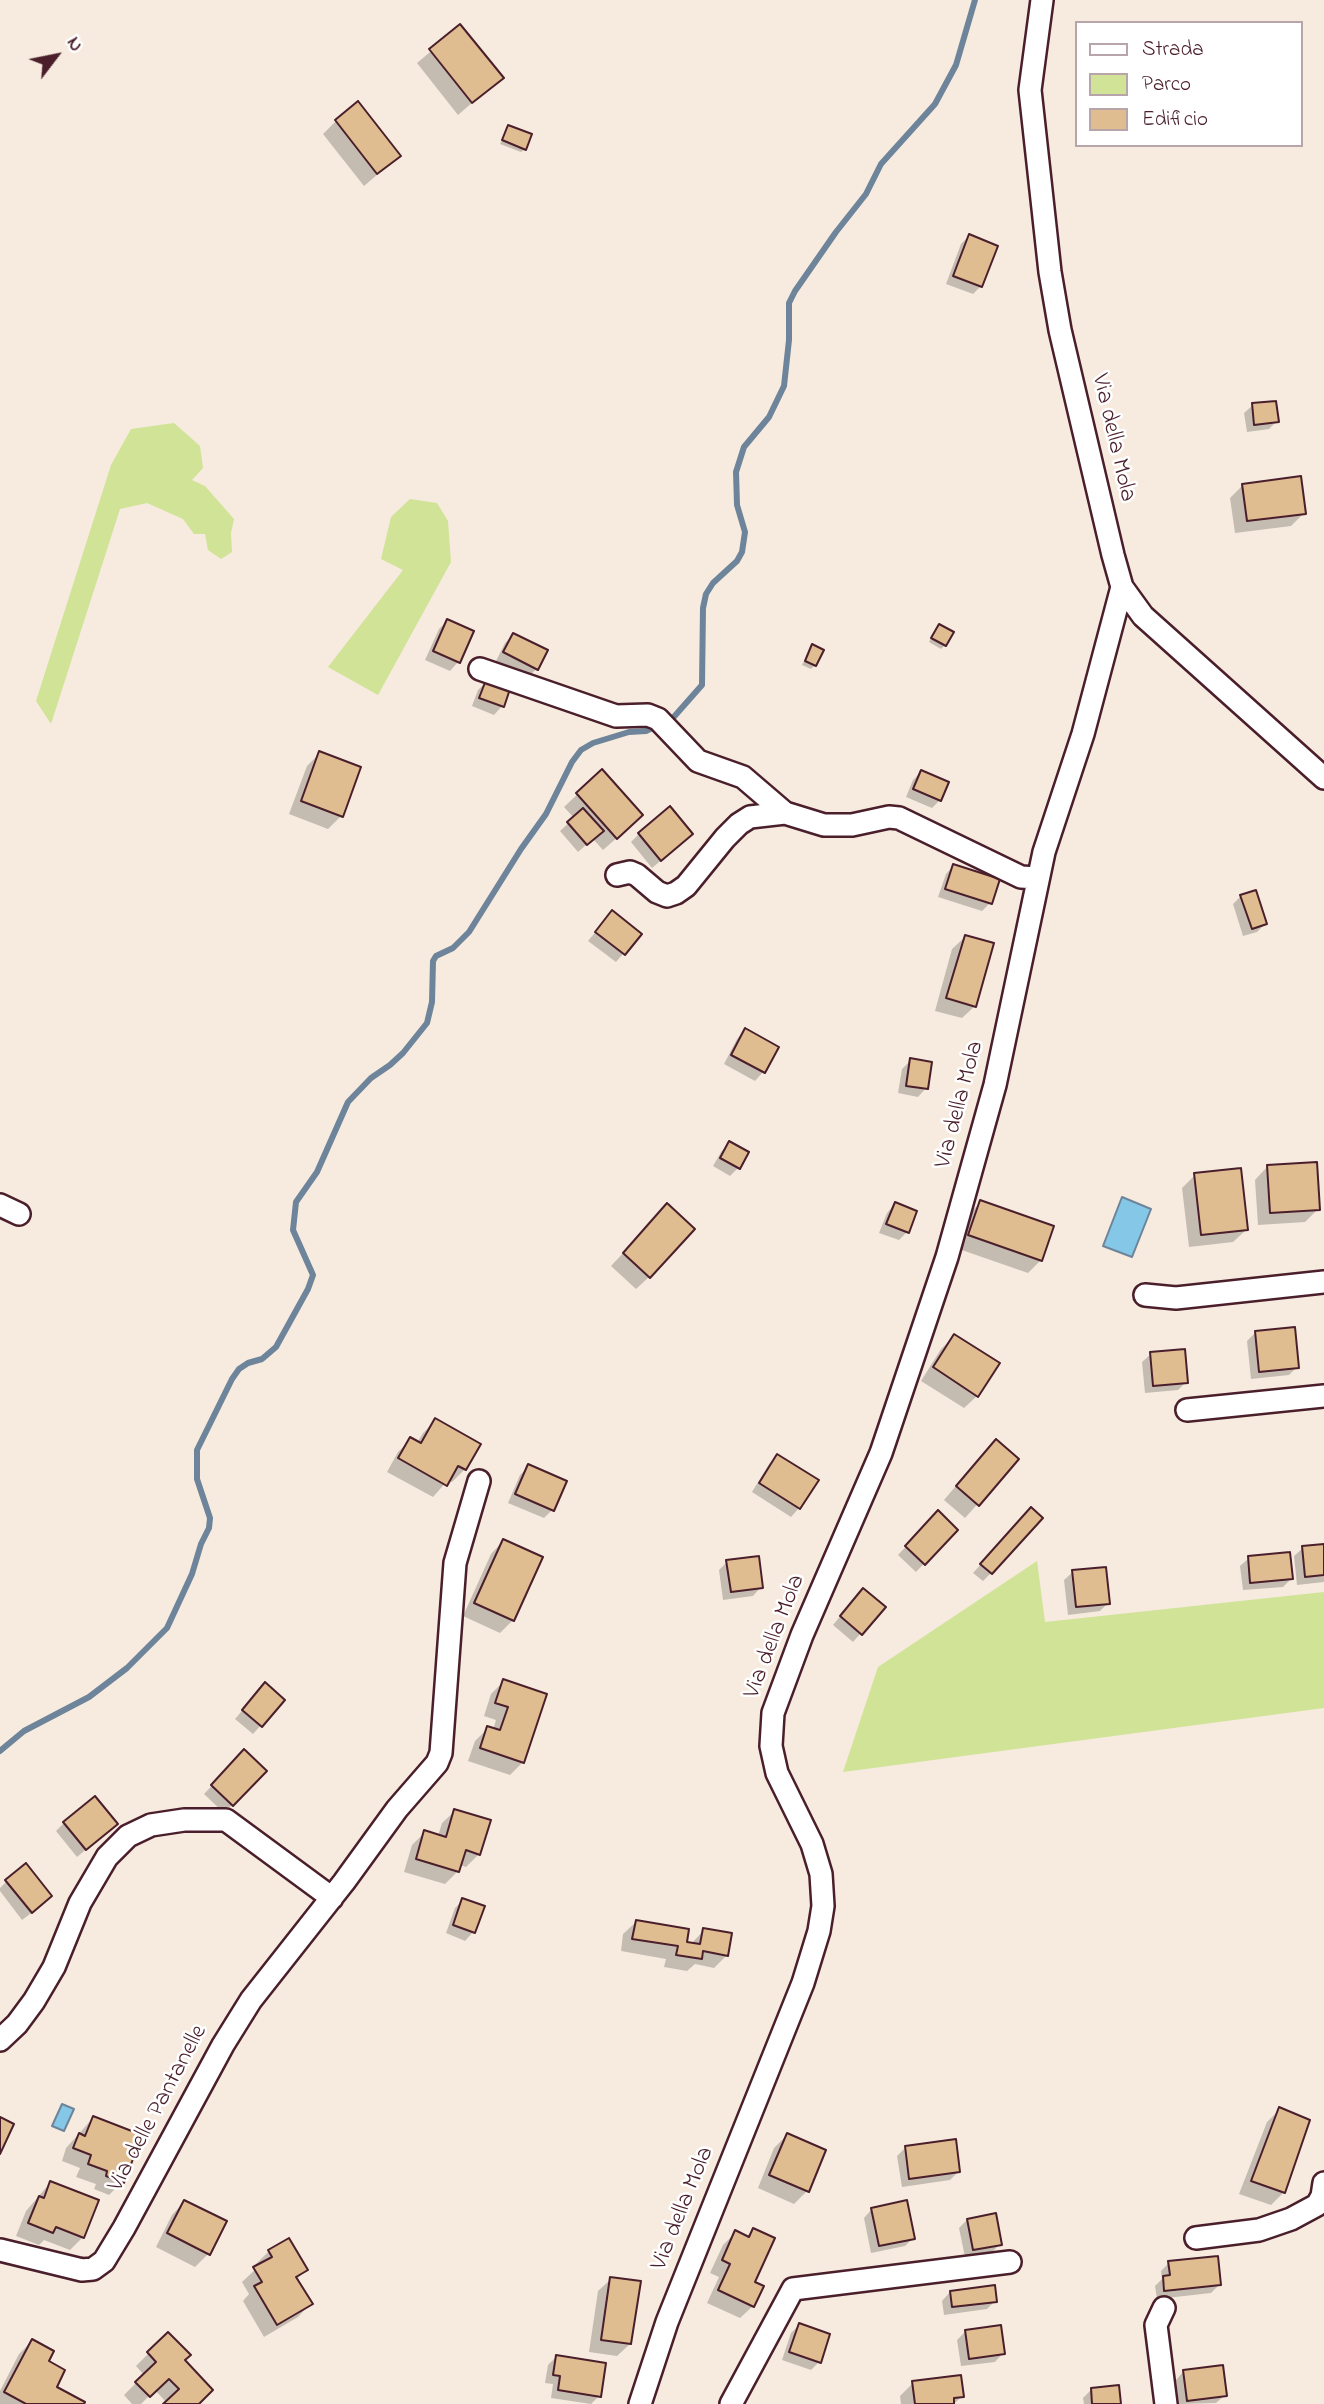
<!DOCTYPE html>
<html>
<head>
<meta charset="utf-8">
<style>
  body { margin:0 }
  #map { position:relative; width:1324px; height:2404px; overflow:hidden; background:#f6ebde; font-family:"Indie Flower",sans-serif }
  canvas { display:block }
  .legend { position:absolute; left:1075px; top:21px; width:228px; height:126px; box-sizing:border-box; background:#fff; border:2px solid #b7a5aa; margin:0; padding:9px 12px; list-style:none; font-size:21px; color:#4a1f2b }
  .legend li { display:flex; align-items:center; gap:14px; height:35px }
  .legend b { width:35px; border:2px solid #b7a5aa }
  .north { position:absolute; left:21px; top:21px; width:70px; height:70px; -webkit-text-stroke:5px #fff; paint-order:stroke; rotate:58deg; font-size:19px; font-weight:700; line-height:28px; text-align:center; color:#4a1f2b }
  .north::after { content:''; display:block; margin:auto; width:24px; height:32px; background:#4a1f2b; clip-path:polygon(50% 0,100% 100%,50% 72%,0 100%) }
</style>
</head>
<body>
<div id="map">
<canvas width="1324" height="2404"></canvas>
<ul class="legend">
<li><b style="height:9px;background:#fff"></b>Strada</li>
<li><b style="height:19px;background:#d0e397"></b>Parco</li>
<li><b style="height:19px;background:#e0bc91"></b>Edificio</li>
</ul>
<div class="north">N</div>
</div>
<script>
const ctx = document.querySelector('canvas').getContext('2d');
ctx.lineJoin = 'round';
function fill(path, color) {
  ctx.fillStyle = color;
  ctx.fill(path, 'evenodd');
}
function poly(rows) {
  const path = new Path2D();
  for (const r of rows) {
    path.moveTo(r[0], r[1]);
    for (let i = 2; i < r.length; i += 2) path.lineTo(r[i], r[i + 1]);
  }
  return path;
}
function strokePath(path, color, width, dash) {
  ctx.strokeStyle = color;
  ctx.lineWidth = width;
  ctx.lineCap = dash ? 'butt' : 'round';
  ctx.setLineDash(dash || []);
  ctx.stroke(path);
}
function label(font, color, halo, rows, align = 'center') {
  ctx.font = font + ' "Indie Flower",sans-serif';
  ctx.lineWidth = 5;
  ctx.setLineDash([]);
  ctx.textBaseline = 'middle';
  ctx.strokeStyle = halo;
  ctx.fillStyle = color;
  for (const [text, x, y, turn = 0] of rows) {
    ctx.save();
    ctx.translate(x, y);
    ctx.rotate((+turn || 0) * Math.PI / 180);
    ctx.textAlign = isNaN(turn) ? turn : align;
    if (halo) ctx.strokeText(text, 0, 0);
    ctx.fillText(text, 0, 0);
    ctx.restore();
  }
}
fill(poly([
  [174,423,200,446,203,468,192,480,205,486,234,519,231,533,232,552,221,559,208,550,205,534,194,534,183,519,147,503,120,509,51,724,36,701,111,465,131,429],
  [410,499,437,503,448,521,451,562,378,695,328,667,403,570,381,559,391,517],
  [1037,1561,1045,1622,1324,1592,1324,1708,843,1772,878,1667]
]), '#d0e397');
const water = poly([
  [1122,1197,1151,1209,1132,1257,1103,1246,1122,1197],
  [62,2104,74,2109,64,2131,52,2126,62,2104]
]);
fill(water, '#85c7e6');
strokePath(water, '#6d849b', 2);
fill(poly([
  [460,27,501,78,458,115,417,63],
  [336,121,399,156,364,186,323,134],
  [509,127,525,149,521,152,500,144],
  [969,236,981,286,973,294,946,284,961,244],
  [1253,405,1277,421,1269,429,1247,432,1244,413],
  [1243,485,1304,513,1291,526,1235,533,1230,498],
  [447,621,472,632,458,662,450,671,425,660,439,629],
  [936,630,945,645,941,649,929,642],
  [513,635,545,651,536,669,528,678,496,661,505,643],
  [812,646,815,665,811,669,802,665],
  [486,682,508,690,502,706,494,715,472,706,478,690],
  [320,753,341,816,328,829,289,814,307,766],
  [601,772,628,828,603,850,593,839,578,852,560,831,574,818,564,807],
  [921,772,940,800,932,808,906,797,913,780],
  [639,834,683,842,652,868,631,842],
  [954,865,990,903,982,911,938,897,946,874],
  [1241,896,1265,924,1257,932,1243,936,1233,904],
  [612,912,640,934,616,962,588,941],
  [965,937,975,1006,962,1018,935,1011,952,949],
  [745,1030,777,1047,763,1072,755,1081,724,1064,737,1039],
  [911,1060,926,1088,918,1097,898,1093,902,1069],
  [729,1143,738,1168,730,1176,713,1166,721,1152],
  [1267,1167,1318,1209,1305,1222,1258,1225,1255,1180],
  [1195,1175,1246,1230,1233,1242,1189,1247,1182,1188],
  [981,1202,1041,1260,1028,1273,956,1248,968,1215],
  [895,1204,907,1232,899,1240,879,1233,887,1213],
  [655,1219,649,1277,636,1289,611,1266],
  [1256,1332,1297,1367,1289,1375,1251,1379,1247,1341],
  [954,1336,977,1396,964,1408,921,1381,941,1349],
  [1151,1354,1186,1382,1178,1390,1145,1393,1142,1362],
  [436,1420,465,1469,452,1482,448,1480,433,1497,387,1472,398,1452,411,1439,417,1443,423,1433],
  [983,1454,1017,1460,965,1518,944,1500],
  [778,1456,816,1481,799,1508,791,1517,752,1492,769,1464],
  [529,1466,552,1510,544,1518,508,1503,520,1475],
  [938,1513,956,1530,916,1572,898,1555],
  [1023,1518,991,1573,983,1581,973,1573],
  [503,1541,513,1620,500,1633,463,1616,491,1554],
  [1324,1546,1324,1582,1297,1585,1294,1556,1303,1548],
  [1249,1558,1291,1579,1283,1587,1243,1590,1240,1566],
  [727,1562,761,1587,753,1596,723,1600,719,1570],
  [1073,1572,1108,1603,1100,1611,1068,1615,1064,1580],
  [855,1598,861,1633,853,1642,833,1625],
  [504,1681,523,1762,510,1775,468,1761,475,1741,488,1728,493,1730,496,1720,484,1716,491,1694],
  [257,1693,261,1725,253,1734,235,1719],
  [244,1752,265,1771,224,1813,204,1794],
  [455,1811,479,1854,466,1867,460,1865,458,1871,445,1884,404,1872,412,1845,425,1832,438,1836,442,1823],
  [64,1823,107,1832,77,1857,56,1831],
  [7,1881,42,1905,22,1920,0,1891,0,1888],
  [463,1900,483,1907,473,1932,465,1941,446,1933,455,1908],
  [636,1922,691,1944,704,1930,727,1955,714,1968,695,1964,687,1971,664,1967,666,1959,621,1951,623,1934],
  [1280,2109,1284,2192,1271,2205,1239,2194,1267,2122],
  [93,2118,140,2136,122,2182,109,2195,94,2189,96,2184,76,2177,80,2168,62,2161,66,2148],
  [787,2135,824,2151,807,2191,794,2204,758,2188,774,2148],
  [906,2147,958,2172,950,2180,902,2187,897,2156],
  [50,2183,83,2237,70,2250,44,2240,39,2245,16,2236,26,2211],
  [184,2202,208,2254,195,2267,156,2247,172,2215],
  [872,2209,913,2238,905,2246,871,2253,864,2218],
  [967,2220,1000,2244,992,2252,965,2257,959,2228],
  [753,2230,753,2306,740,2318,707,2303,719,2277,710,2273,723,2245,736,2232,746,2237],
  [269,2251,306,2270,296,2280,310,2304,298,2317,264,2337,243,2301,249,2294,242,2282,258,2267,256,2264],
  [1169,2263,1219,2285,1211,2293,1157,2299,1155,2286,1162,2279,1161,2271],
  [611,2279,630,2344,617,2356,589,2352,598,2291],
  [950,2292,995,2301,987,2309,944,2315,942,2301],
  [799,2325,819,2362,811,2370,782,2360,791,2333],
  [965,2332,1003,2353,995,2362,961,2366,957,2340],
  [168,2334,183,2361,197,2404,166,2404,167,2403,155,2390,141,2404,132,2404,124,2395,144,2375,136,2366],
  [32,2341,46,2361,54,2387,82,2404,0,2404,0,2391,19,2354],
  [556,2357,599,2396,591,2404,551,2398,553,2384,545,2383,548,2365],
  [1184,2371,1225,2395,1216,2403,1179,2404,1176,2380],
  [913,2383,962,2396,954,2404,901,2404,900,2396],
  [1091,2390,1119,2404,1084,2404,1083,2398]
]), '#0003');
strokePath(poly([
  [0,1751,24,1731,89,1697,127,1668,167,1628,192,1574,201,1544,209,1528,210,1518,197,1479,197,1450,232,1379,239,1369,248,1363,262,1359,276,1347,308,1289,313,1275,293,1230,296,1202,317,1172,348,1102,371,1078,390,1065,403,1053,427,1023,432,1002,433,961,436,956,453,948,469,932,521,849,546,814,572,762,581,750,593,743,629,732,646,731,672,719,702,685,703,608,706,594,713,583,737,561,742,552,745,532,737,505,736,472,744,447,769,417,784,386,789,340,789,303,795,291,836,232,866,194,881,164,935,104,956,65,975,0]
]), '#6d849b', 6);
const building = poly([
  [460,24,504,78,472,103,429,49,460,24],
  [358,101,401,156,377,174,335,120,358,101],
  [508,125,532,134,526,150,502,140,508,125],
  [969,234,998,246,982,287,953,276,969,234],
  [1276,401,1279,422,1254,425,1252,403,1276,401],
  [1301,476,1306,514,1247,521,1242,484,1301,476],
  [447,619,474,631,460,663,433,651,447,619],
  [939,624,954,632,946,646,931,638,939,624],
  [513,633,548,650,538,670,503,652,513,633],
  [812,644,824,650,816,666,805,661,812,644],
  [486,680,510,689,504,707,479,698,486,680],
  [319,751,361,767,343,817,301,801,319,751],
  [602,769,643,815,617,839,576,793,602,769],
  [921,770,949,782,941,801,913,789,921,770],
  [670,806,693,834,661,861,638,833,670,806],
  [583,808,604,831,587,845,567,822,583,808],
  [953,864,1000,879,992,904,945,889,953,864],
  [1256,890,1267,924,1252,929,1240,895,1256,890],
  [612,910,642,934,625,955,595,932,612,910],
  [965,935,994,943,976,1007,946,998,965,935],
  [745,1028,779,1047,765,1073,731,1055,745,1028],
  [910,1058,932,1062,928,1089,906,1086,910,1058],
  [729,1141,749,1152,740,1169,720,1158,729,1141],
  [1317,1162,1320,1210,1270,1213,1267,1165,1317,1162],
  [1241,1168,1248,1230,1201,1235,1194,1173,1241,1168],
  [980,1200,1054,1226,1042,1261,968,1235,980,1200],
  [895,1202,917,1211,909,1233,886,1224,895,1202],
  [667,1203,695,1229,650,1278,623,1253,667,1203],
  [1295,1327,1299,1368,1259,1372,1255,1331,1295,1327],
  [954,1334,1000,1363,978,1397,933,1367,954,1334],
  [1185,1349,1188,1383,1153,1386,1150,1352,1185,1349],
  [435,1418,481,1444,466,1470,458,1466,447,1486,398,1458,410,1437,421,1443,435,1418],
  [996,1439,1019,1459,979,1506,956,1486,996,1439],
  [777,1454,819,1480,800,1509,759,1483,777,1454],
  [528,1464,567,1481,554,1511,515,1494,528,1464],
  [1031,1507,1043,1518,992,1574,980,1564,1031,1507],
  [938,1510,958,1530,925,1565,905,1546,938,1510],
  [503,1539,543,1557,514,1621,474,1603,503,1539],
  [1324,1544,1324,1575,1305,1577,1302,1546,1324,1544],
  [1290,1552,1293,1579,1250,1583,1248,1556,1290,1552],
  [759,1556,763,1588,731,1592,726,1560,759,1556],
  [1106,1567,1110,1604,1076,1607,1072,1570,1106,1567],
  [863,1588,886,1607,862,1635,840,1616,863,1588],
  [503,1679,547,1694,524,1763,480,1748,487,1726,500,1730,508,1707,495,1703,503,1679],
  [265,1682,285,1700,262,1727,242,1710,265,1682],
  [244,1749,267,1771,233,1806,211,1785,244,1749],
  [95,1796,118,1824,86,1850,63,1822,95,1796],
  [454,1809,491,1820,480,1855,466,1850,459,1872,416,1859,424,1830,446,1837,454,1809],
  [26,1863,52,1896,32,1913,5,1880,26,1863],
  [462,1898,485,1906,475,1933,453,1925,462,1898],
  [636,1920,689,1929,687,1942,700,1944,703,1928,732,1933,728,1956,703,1951,702,1959,676,1955,678,1946,632,1939,636,1920],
  [1279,2107,1310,2120,1285,2193,1251,2181,1279,2107],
  [93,2116,142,2135,124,2183,106,2176,107,2171,88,2164,91,2155,73,2148,79,2133,85,2136,93,2116],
  [0,2117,14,2124,0,2154,0,2117],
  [787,2133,826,2150,809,2192,769,2175,787,2133],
  [956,2139,960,2172,909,2179,905,2146,956,2139],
  [50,2181,99,2200,84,2238,56,2227,53,2233,28,2223,39,2196,44,2198,50,2181],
  [184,2200,227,2221,210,2255,167,2233,184,2200],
  [907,2200,915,2239,879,2246,871,2208,907,2200],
  [996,2213,1002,2245,973,2250,967,2219,996,2213],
  [753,2228,775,2238,755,2282,764,2286,754,2307,718,2290,730,2264,722,2260,735,2230,749,2237,753,2228],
  [289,2238,308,2270,296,2277,313,2304,277,2325,254,2286,262,2282,253,2267,272,2257,268,2250,289,2238],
  [1218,2256,1221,2285,1164,2291,1163,2276,1170,2275,1168,2261,1218,2256],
  [610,2277,641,2281,631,2344,601,2340,610,2277],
  [995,2285,997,2302,952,2307,950,2291,995,2285],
  [799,2323,830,2334,821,2363,789,2352,799,2323],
  [1001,2325,1005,2354,969,2359,965,2330,1001,2325],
  [168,2332,191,2355,185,2360,213,2390,199,2404,163,2404,179,2389,169,2379,150,2397,135,2382,156,2362,147,2352,168,2332],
  [32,2339,54,2351,49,2361,65,2370,57,2387,85,2402,84,2404,26,2404,4,2392,32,2339],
  [556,2355,606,2363,601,2397,558,2390,560,2376,553,2375,556,2355],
  [1223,2365,1227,2396,1187,2401,1183,2370,1223,2365],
  [961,2375,964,2397,954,2398,954,2404,915,2404,912,2381,961,2375],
  [1119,2385,1121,2404,1092,2404,1091,2388,1119,2385]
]);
fill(building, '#e0bc91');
strokePath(building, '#4a1f2b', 2);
const minor = poly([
  [1122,587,1143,616,1324,778],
  [480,669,616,716,648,715,658,719,698,761,743,777,785,813],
  [617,875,630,872,637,875,657,892,667,896,676,893,686,886,725,838,739,824,750,817,785,813,824,825,852,825,889,817,899,818,1021,877,1037,878],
  [0,1205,19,1214],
  [1145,1295,1176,1298,1324,1282],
  [1187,1410,1324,1396],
  [0,2040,17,2024,34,2001,54,1967,80,1903,107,1857,128,1836,151,1825,184,1820,226,1820,332,1898],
  [1196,2238,1259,2230,1291,2219,1317,2205,1322,2196,1324,2183],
  [0,2250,82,2270,93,2269,104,2261,124,2228,223,2045,251,2000,344,1882,397,1809,437,1763,441,1753,455,1563,479,1481],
  [1164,2308,1156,2325,1166,2404],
  [640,2404,667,2322,803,1983,819,1931,823,1906,821,1874,812,1844,777,1773,771,1746,773,1713,802,1635,881,1453,947,1257,995,1085,1044,852,1083,734,1122,587,1113,555,1060,330,1050,272,1030,90,1042,0],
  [731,2404,793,2289,1010,2262]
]);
strokePath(minor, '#4a1f2b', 26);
strokePath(minor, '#fff', 21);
label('24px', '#4a1f2b', '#fff', [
  ["Via della Mola",1112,438,77],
  ["Via della Mola",961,1105,-75],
  ["Via della Mola",776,1637,-69],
  ["Via delle Pantanelle",159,2109,-62],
  ["Via della Mola",684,2209,-68]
]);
</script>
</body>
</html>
